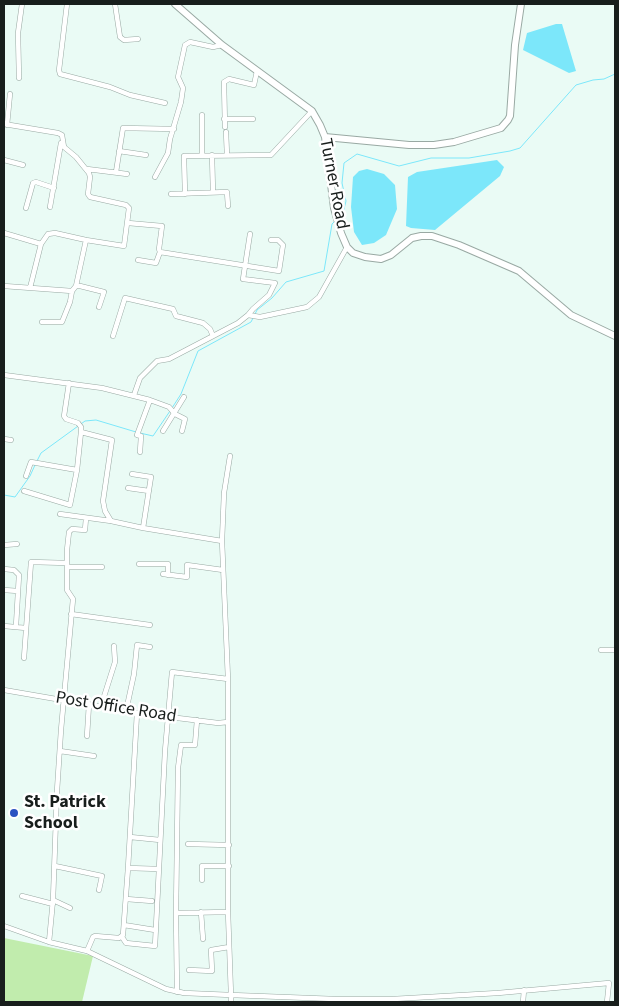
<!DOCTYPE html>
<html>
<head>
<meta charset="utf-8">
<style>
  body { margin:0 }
  #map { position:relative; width:619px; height:1006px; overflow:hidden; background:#eafbf5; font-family:"Source Sans 3",sans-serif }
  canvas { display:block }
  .frame { position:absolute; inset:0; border:5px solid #181e1c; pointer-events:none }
</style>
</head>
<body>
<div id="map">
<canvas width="619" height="1006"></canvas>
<div class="frame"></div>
</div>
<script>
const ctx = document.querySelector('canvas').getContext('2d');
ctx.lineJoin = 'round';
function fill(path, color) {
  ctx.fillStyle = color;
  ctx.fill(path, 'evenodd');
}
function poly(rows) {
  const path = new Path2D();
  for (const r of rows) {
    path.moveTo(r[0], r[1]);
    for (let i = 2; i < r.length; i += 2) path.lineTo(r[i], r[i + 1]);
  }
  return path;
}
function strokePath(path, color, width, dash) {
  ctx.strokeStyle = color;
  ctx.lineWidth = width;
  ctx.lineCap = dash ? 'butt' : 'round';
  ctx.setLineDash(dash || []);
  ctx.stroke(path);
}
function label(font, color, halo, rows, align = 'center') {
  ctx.font = font + ' "Source Sans 3",sans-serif';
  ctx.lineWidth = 5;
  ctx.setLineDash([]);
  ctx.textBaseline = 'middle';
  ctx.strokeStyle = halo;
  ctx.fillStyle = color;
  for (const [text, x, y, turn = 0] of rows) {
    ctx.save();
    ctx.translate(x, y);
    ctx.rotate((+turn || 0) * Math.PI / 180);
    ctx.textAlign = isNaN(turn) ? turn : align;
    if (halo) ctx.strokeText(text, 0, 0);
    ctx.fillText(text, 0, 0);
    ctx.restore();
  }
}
fill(poly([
  [4,938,93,956,82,1002,4,1002]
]), '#c1ecad');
fill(poly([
  [556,24,562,24,576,71,569,73,523,50,527,33],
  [497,160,504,167,500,176,435,230,411,228,406,226,408,177,417,172],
  [367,169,384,174,395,185,397,209,386,235,374,243,362,245,354,232,351,207,353,177,359,171]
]), '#7ce7fa');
strokePath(poly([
  [340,217,343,213,346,201,342,183,344,163,357,154,399,166,431,158,469,158,510,151,520,148,576,85,593,80,604,79,615,74],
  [172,408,181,394,198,351,251,322,257,310,272,298,286,282,324,271,332,224,335,221],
  [140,433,153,436,170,411],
  [37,461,41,453,85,421,96,420,136,432],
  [4,495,15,497,30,476,35,465]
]), '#7ce7fa', 1);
const street = poly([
  [67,4,59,70,60,74,110,87,130,95,165,103],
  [115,4,120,37,124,40,138,39],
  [19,78,18,33,22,4],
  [224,119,253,119],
  [4,124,58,133,62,135,64,147,76,157,89,173,90,177,88,194,90,197,126,205,129,208,124,246,86,240,55,233,48,234,41,244,30,288],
  [7,125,10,94],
  [225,127,224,82,229,79,254,85,257,71],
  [226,132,227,155],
  [119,151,146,155],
  [212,155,213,192],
  [202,156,202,115],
  [4,160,23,165],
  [87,169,127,174],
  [116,172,123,128,174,129],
  [155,177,168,153,170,139,181,102,183,88,178,77,185,45,190,42,213,47,222,45],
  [171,194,227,192,228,206],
  [185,194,184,156,271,155,312,111],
  [50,207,61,143],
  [26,208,33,183,36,182,54,188],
  [128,223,162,226,159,249,160,252,279,271,283,245,278,240,271,240],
  [4,233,41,244],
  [138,260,156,263,160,252],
  [4,286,72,291,76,286,80,286,104,292,99,307],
  [76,286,86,240],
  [248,315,253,309,269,295,275,283,243,279,250,234],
  [42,322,62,322,70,302,72,291],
  [113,336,125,298,173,309,176,316,203,323,210,329,213,336],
  [4,375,102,388,150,400,169,407,175,414,185,419,182,431],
  [69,383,64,416,66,419,78,423,81,427,81,432],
  [134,395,140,378,157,361,169,359,238,323,248,315,260,317,307,307,319,297,347,247],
  [163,431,184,397],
  [4,439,11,440],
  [140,452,141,436,137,435,150,400],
  [230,456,224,493,222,541,228,679,228,912,231,995,335,999,393,999,498,993,609,983,607,1002],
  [132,474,151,477,143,528],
  [26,476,31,462,77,470],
  [128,488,149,491],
  [24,491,70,505,77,470,81,432,112,440,103,501,105,511,111,521],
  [60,514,111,521,143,528,222,541],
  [4,545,17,544],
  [139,564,168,564,168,575],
  [67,567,102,567],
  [4,569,14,570,19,575,16,626],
  [163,574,187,577,187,565,223,570],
  [4,590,18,591],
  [71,614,150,625],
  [4,626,26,628],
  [601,650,615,650],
  [24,658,31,562,67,563],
  [4,690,137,713,218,723,228,722],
  [101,706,115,662,114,646],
  [126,711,134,674,137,645,150,647],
  [137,713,128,868,123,935,119,938,95,936,93,937,87,951,166,989,184,993,231,995,231,1002],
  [87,736,89,704],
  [60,751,94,756],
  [130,837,160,840],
  [188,844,229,845],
  [55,866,102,876,99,890],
  [128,868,159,869],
  [202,880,202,866,229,866],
  [22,896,53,904],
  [126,899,152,901],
  [53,900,70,908],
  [201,912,203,939],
  [176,913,228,912],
  [124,925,155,930],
  [4,926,49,942,87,951],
  [122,937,126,943,155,946,165,751,172,672,228,679],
  [49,942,53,900,57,791,61,730,73,599,67,590,67,550,69,532,72,529,85,530,86,518],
  [189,970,212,971,211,950,229,947],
  [177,992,176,913,178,768,181,745,195,745,197,720],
  [523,1002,524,990]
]);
const secondary = poly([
  [175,4,222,45,312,111,320,125,325,137,334,208,341,233,347,247,353,253,365,257,381,259,391,255,412,238,421,236,432,236,459,245,519,271,571,315,615,336],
  [325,137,409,145,434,145,454,142,501,128,508,120,510,116,515,45,521,4]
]);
strokePath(street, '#99a9a3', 5.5);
strokePath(secondary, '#99a9a3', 8);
strokePath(street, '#fff', 4.5);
strokePath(secondary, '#fff', 6);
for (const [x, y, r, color] of [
  [14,813,5,"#2b52c1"]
]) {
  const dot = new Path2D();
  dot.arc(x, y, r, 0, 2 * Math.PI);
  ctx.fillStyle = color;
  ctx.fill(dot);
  strokePath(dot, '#fff', 2);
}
label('18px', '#181e1c', '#fff', [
  ["Turner Road",333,184,79],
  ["Post Office Road",116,708,9]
]);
label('bold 18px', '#181e1c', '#fff', [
  ["St. Patrick",24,803],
  ["School",24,824]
], 'left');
</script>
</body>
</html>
